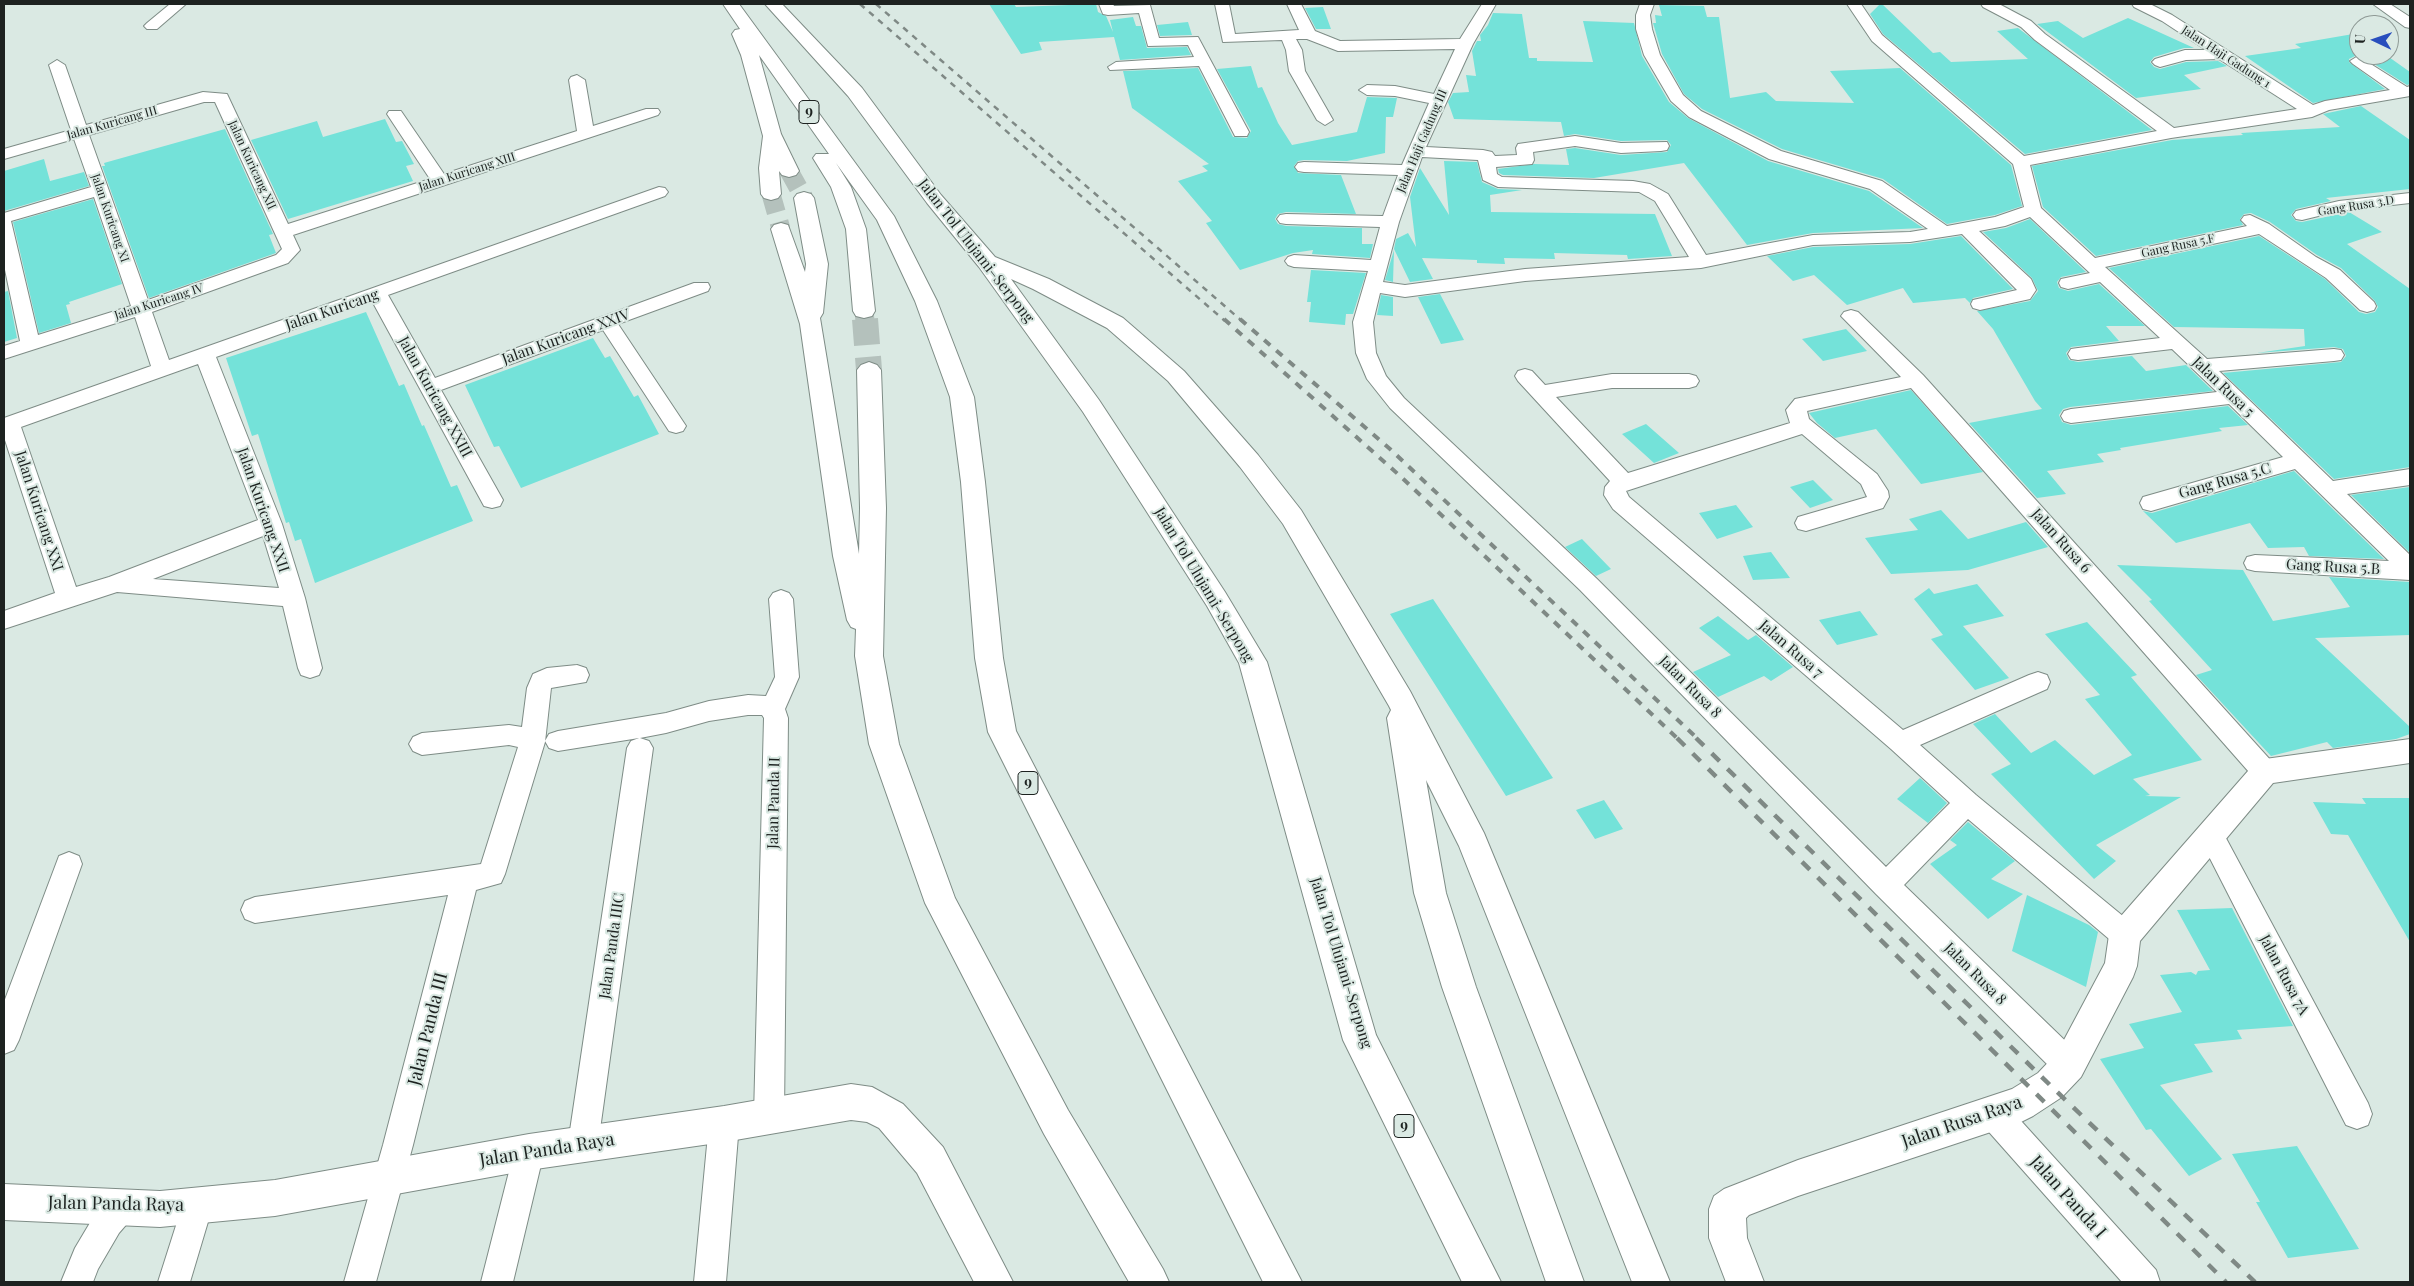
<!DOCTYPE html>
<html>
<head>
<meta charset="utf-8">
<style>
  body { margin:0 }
  #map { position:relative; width:2414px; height:1286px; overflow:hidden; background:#dae9e3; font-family:"Playfair Display",serif }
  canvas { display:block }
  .frame { position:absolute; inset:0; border:5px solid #1d2220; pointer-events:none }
  .north { position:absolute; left:2349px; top:15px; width:50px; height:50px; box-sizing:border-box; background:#dae9e3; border:1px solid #8e9995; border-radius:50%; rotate:273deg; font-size:14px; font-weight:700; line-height:20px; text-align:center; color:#1d2220 }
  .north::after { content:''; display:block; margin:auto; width:18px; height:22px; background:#284ebd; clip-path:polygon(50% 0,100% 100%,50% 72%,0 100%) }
</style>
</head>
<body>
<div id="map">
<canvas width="2414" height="1286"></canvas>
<div class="frame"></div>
<div class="north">U</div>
</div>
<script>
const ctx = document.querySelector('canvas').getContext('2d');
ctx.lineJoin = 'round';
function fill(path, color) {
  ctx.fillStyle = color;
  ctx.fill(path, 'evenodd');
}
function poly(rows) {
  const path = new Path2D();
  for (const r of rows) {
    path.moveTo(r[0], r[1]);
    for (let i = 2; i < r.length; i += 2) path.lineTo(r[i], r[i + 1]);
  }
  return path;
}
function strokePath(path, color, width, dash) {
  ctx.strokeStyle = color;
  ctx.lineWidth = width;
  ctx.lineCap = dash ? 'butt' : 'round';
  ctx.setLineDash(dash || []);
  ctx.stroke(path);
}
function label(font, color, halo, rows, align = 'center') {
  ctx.font = font + ' "Playfair Display",serif';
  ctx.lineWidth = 4;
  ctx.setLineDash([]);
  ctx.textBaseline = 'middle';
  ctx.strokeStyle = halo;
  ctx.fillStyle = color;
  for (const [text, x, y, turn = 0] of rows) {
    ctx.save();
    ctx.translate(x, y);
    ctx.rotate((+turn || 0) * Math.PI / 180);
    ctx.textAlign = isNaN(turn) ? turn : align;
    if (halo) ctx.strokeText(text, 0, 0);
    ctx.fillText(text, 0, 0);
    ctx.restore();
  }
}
fill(poly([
  [989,4,1014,4,1016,7,1096,4,1098,12,1106,16,1113,32,1110,20,1133,17,1136,26,1141,26,1147,48,1187,47,1191,55,1120,60,1114,37,1039,42,1042,50,1021,54],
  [1880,4,1882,4,1933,53,1940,52,1951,62,2028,59,1997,31,2018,28,2152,130,2025,154,1883,34,1870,14],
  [1659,5,1704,6,1707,17,1719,17,1730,98,1766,92,1776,101,1854,103,1830,71,1900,68,2011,165,2022,206,1995,215,1947,224,1883,179,1782,149,1702,109,1684,94,1662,54,1653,23,1656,23,1655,15,1662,16],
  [1323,7,1331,29,1316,29,1305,8],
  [1493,13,1522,14,1529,58,1537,58,1537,61,1593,62,1583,21,1634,23,1642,56,1669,102,1688,118,1768,161,1869,191,1923,228,1813,233,1747,245,1684,163,1594,178,1503,175,1499,173,1498,169,1534,164,1569,165,1566,149,1575,148,1621,155,1667,152,1671,145,1667,140,1621,141,1575,134,1564,136,1561,122,1454,119,1448,102,1453,93,1469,92,1466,75,1476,76,1472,51,1477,41,1481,41,1480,35,1488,25],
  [2128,18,2194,48,2184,48,2154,57,2150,62,2154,67,2160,69,2186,62,2218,61,2227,66,2184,75,2201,89,2136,98,2037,24,2058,21,2083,38],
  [1188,22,1192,35,1160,36,1157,25],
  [2359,33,2359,54,2349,59,2349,62,2385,89,2313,103,2245,56,2301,48,2295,44],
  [2360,55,2386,55,2410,72,2410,84,2407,85],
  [1251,66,1258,88,1262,87,1278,123,1292,145,1357,132,1367,97,1397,98,1393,117,1386,117,1385,153,1347,161,1304,160,1298,161,1294,166,1298,173,1341,175,1356,214,1286,212,1278,214,1275,219,1278,224,1286,226,1362,228,1362,244,1373,244,1370,258,1312,254,1313,250,1293,253,1240,270,1206,223,1212,221,1178,181,1208,171,1202,166,1209,164,1132,108,1123,71,1198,68,1233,137,1247,138,1251,131,1217,69],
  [2361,106,2410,140,2410,189,2326,198,2331,201,2296,209,2291,215,2296,221,2302,222,2349,212,2382,232,2347,244,2410,289,2410,467,2334,479,2223,373,2341,362,2346,356,2343,349,2334,347,2257,353,2305,346,2304,329,2174,327,2109,268,2259,236,2325,279,2359,312,2366,314,2375,312,2378,307,2375,301,2341,268,2317,255,2270,222,2251,213,2244,214,2240,219,2243,225,2096,256,2043,207,2032,166,2172,140,2243,135,2241,133,2340,127,2323,114],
  [385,119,396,142,402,141,414,164,406,166,413,181,288,219,251,140,317,121,323,137],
  [225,129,273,234,269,235,276,253,149,298,102,166,105,166,104,163],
  [44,159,50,181,84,172,89,186,4,211,4,171],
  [1444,161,1477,162,1482,182,1498,189,1522,190,1490,195,1491,212,1655,214,1672,256,1628,259,1627,255,1554,253,1555,259,1504,258,1505,264,1477,263,1477,260,1422,258,1433,279,1410,282,1394,249,1396,239,1408,233,1416,247,1410,197,1420,168,1449,215],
  [93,199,122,284,69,302,70,304,66,305,71,323,39,333,13,222],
  [2030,219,2086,272,2061,277,2057,282,2059,288,2068,291,2099,284,2145,326,2106,326,2119,341,2071,347,2066,353,2069,360,2078,362,2132,356,2146,371,2186,365,2213,391,2070,407,2063,409,2059,415,2062,422,2071,425,2228,406,2248,425,2219,428,2222,431,2120,448,2121,450,2097,454,2104,462,2047,471,2066,494,2037,498,1969,423,2042,409,2035,401,1993,329,1977,311,2030,301,2038,291,2032,278,1983,232,2006,228],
  [1961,236,2013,289,1973,298,1970,303,1965,298,1913,303,1903,288,1847,305,1814,275,1793,281,1767,256,1813,247,1910,244],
  [1394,250,1393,282,1385,280],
  [1311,270,1366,273,1353,314,1346,314,1345,325,1309,322,1311,302,1307,302],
  [8,291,17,338,4,342,4,292],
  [1440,294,1464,340,1441,344,1418,297],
  [1381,295,1393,297,1393,316,1377,315],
  [366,312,399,386,404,384,422,426,424,425,451,487,457,485,473,521,315,583,301,539,295,541,289,522,286,523,258,434,252,436,226,358],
  [1846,329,1867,351,1823,361,1802,339],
  [593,338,605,358,610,356,634,397,638,395,659,434,521,488,499,446,494,447,465,385],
  [1911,390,1983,472,1921,484,1876,429,1835,438,1817,423,1809,413],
  [1646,424,1679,453,1654,463,1622,434],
  [2294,471,2384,559,2309,556,2304,547,2268,548,2250,523,2176,543,2143,511,2152,513],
  [1813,480,1833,500,1810,508,1790,487],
  [2410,487,2410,553,2351,495],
  [1736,505,1753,527,1717,539,1699,513],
  [1941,510,1968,539,2026,522,2048,547,1968,570,1891,574,1865,538,1918,530,1909,519],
  [1582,539,1611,569,1596,576,1565,547],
  [1771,552,1790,578,1753,580,1743,556],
  [2117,565,2243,570,2273,621,2350,607,2329,577,2410,582,2410,635,2315,638,2410,727,2410,734,2396,739,2333,748,2327,742,2271,756,2196,675,2212,670,2149,601,2152,600],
  [1977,584,2004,616,1963,626,2009,678,1975,690,1931,639,1943,635,1914,599,1929,588,1934,594],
  [1433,599,1553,778,1506,796,1390,614],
  [1860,611,1878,635,1837,645,1819,620],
  [1718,616,1748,640,1756,635,1793,667,1771,681,1764,676,1718,697,1693,672,1731,655,1699,628],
  [2087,622,2137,675,2131,677,2202,760,2133,779,2150,795,2145,796,2181,797,2096,845,2116,861,2094,879,1991,774,2011,764,1973,724,1995,714,2031,753,2055,740,2094,775,2132,755,2085,699,2100,695,2045,634],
  [1920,778,1947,803,1928,823,1897,799],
  [2362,798,2410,798,2410,942,2348,835,2331,834,2313,802,2366,804],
  [1604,800,1623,829,1595,839,1576,810],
  [1968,822,2015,861,1991,879,2023,894,1988,919,1930,864,1957,845,1950,840],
  [2027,895,2089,925,2098,932,2086,987,2012,951],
  [2232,908,2293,1026,2237,1030,2242,1039,2194,1044,2213,1072,2160,1085,2222,1159,2189,1176,2151,1129,2146,1130,2100,1059,2144,1048,2129,1024,2182,1012,2160,975,2191,972,2196,975,2198,971,2210,970,2177,910],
  [2297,1146,2334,1207,2359,1249,2288,1258,2256,1202,2260,1202,2232,1154]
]), '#74e2d9');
strokePath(poly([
  [789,171,804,198],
  [771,194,781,229],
  [864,311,865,321]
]), '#b4c1bc', 19, [19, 10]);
strokePath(poly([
  [865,319,869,370]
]), '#b4c1bc', 26, [26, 12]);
const minor = poly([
  [170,4,186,4,157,29,147,29,144,26,147,23,170,4],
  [1099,4,1113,4,1114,6,1150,5,1159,38,1198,37,1249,132,1247,136,1235,136,1199,66,1110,70,1108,67,1116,62,1194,57,1188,45,1148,46,1139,13,1108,15,1103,14,1099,4],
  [1215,4,1229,4,1235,34,1299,30,1287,4,1301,4,1315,31,1340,41,1460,39,1482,4,1496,4,1473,44,1426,147,1483,150,1492,152,1495,156,1517,155,1516,148,1518,144,1575,136,1621,143,1667,142,1669,146,1667,150,1661,151,1621,153,1575,146,1533,152,1534,160,1532,164,1496,167,1497,174,1502,177,1633,181,1650,184,1668,194,1706,255,1813,235,1910,232,1928,229,1870,189,1769,159,1689,117,1671,101,1644,55,1636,29,1636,15,1640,4,1654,4,1650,15,1652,29,1660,55,1683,95,1701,111,1781,151,1882,181,1947,226,1995,217,2024,207,2013,164,1872,41,1847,4,1861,4,1882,35,2024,156,2157,131,2035,40,2021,27,1983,7,1981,4,1999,4,2031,21,2045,34,2174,128,2297,109,2219,59,2186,60,2160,67,2155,65,2152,62,2155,59,2185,50,2206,50,2162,21,2134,7,2132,4,2150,4,2172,15,2313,105,2325,101,2390,90,2353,64,2350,61,2358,56,2407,87,2410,86,2410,96,2329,110,2312,117,2171,138,2030,165,2041,208,2095,258,2247,226,2241,220,2244,216,2250,215,2269,224,2316,257,2340,270,2374,302,2376,306,2374,310,2367,312,2360,310,2326,278,2259,234,2105,267,2207,359,2334,349,2341,350,2344,355,2341,360,2334,361,2219,371,2333,481,2410,469,2410,485,2347,494,2410,555,2410,580,2255,571,2247,569,2244,563,2247,557,2255,555,2389,561,2295,469,2151,511,2143,509,2140,503,2143,497,2283,457,2229,404,2071,423,2064,421,2061,416,2064,411,2071,409,2217,392,2172,349,2078,360,2071,359,2068,354,2071,349,2078,348,2160,338,2100,282,2068,289,2061,287,2059,283,2061,279,2090,273,2030,217,2005,226,1979,231,2031,279,2036,290,2030,299,1980,310,1973,308,1971,304,1973,300,2017,290,1962,234,1910,242,1813,245,1701,268,1525,281,1405,297,1380,293,1373,322,1376,353,1386,376,1404,398,1596,578,1886,867,1950,803,1891,749,1613,509,1604,495,1605,487,1610,481,1518,381,1515,376,1518,371,1525,369,1532,371,1545,385,1612,374,1689,374,1696,376,1699,381,1696,386,1689,388,1612,388,1556,397,1628,473,1790,423,1786,410,1795,399,1901,377,1841,316,1844,312,1851,310,1858,312,1923,375,2274,764,2278,772,2274,780,2265,783,2256,780,1911,388,1807,411,1809,419,1877,474,1888,491,1889,497,1883,508,1806,531,1798,529,1795,523,1798,517,1867,497,1861,484,1802,434,1626,491,1629,497,1903,730,2029,675,2038,672,2047,675,2050,682,2047,689,1920,745,1976,795,2135,926,2139,935,2135,944,2125,948,2115,944,1968,819,1904,885,2080,1055,2084,1065,2080,1075,2069,1080,2058,1075,1876,894,1580,590,1390,408,1367,379,1356,353,1353,322,1368,271,1294,267,1288,265,1285,261,1288,257,1294,255,1371,260,1380,227,1286,224,1280,223,1277,219,1280,215,1286,214,1383,216,1398,175,1304,172,1298,171,1295,167,1298,163,1304,162,1402,165,1429,103,1395,96,1367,95,1359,90,1367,85,1395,86,1434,94,1455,49,1338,51,1307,39,1296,39,1302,50,1305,71,1333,120,1325,125,1317,120,1289,71,1286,50,1282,40,1223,42,1215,4],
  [1422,157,1478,160,1483,180,1498,187,1639,192,1655,201,1689,257,1525,269,1405,285,1383,282,1399,222,1422,157],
  [2373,4,2390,4,2410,17,2410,28,2405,27,2373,4],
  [57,60,65,65,86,125,203,92,227,94,288,224,430,179,387,114,389,111,401,111,444,174,577,131,569,80,571,77,577,75,585,80,593,126,646,109,658,109,660,112,658,115,293,235,300,250,288,263,152,312,169,360,659,187,665,188,668,192,665,196,388,295,435,378,694,283,708,283,710,287,708,291,618,324,686,426,683,431,676,433,669,431,603,330,441,390,503,500,500,506,492,508,484,506,372,301,216,357,282,524,305,598,322,668,319,675,310,678,301,675,298,668,283,606,117,592,4,629,4,611,55,593,4,437,4,418,151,366,135,317,4,359,4,346,20,341,4,265,4,213,91,187,74,139,4,159,4,149,71,130,49,65,57,60],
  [204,102,215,102,282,249,276,255,148,300,89,135,204,102],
  [94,197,131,306,38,335,11,221,94,197],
  [198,364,258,520,109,577,76,587,21,427,198,364],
  [263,536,279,588,153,579,263,536],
  [2410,193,2410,203,2339,211,2302,220,2296,219,2293,215,2296,211,2339,201,2410,193],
  [781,590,789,593,793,599,799,677,785,709,788,718,784,1116,780,1127,769,1131,758,1127,754,1116,764,718,762,715,748,715,709,721,666,733,640,738,649,741,653,748,598,1144,594,1155,583,1159,572,1155,568,1144,627,748,631,741,639,738,558,751,549,748,545,741,549,734,558,731,666,713,709,701,748,695,766,696,775,677,769,599,773,593,781,590],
  [577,665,586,668,589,675,586,682,551,688,545,742,505,874,501,883,476,890,413,1145,376,1282,344,1282,383,1145,448,895,255,923,245,919,241,910,245,901,255,897,481,864,518,747,509,745,422,755,413,751,409,744,413,737,422,733,509,725,522,727,527,688,533,674,547,668,577,665],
  [2211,823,2220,827,2368,1103,2372,1114,2368,1125,2357,1129,2346,1125,2198,835,2202,827,2211,823],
  [69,852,79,856,82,864,19,1040,14,1050,4,1054,4,1002,56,864,59,856,69,852],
  [1992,1097,2003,1101,2156,1270,2160,1282,2122,1282,1981,1123,1977,1112,1981,1101,1992,1097],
  [724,1109,735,1113,739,1124,726,1282,694,1282,709,1124,713,1113,724,1109],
  [529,1137,540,1141,544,1152,513,1282,481,1282,514,1152,518,1141,529,1137],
  [197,1189,208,1194,213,1205,190,1282,158,1282,186,1194,197,1189],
  [121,1191,132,1196,137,1207,132,1218,119,1233,98,1269,93,1282,61,1282,75,1248,97,1211,110,1196,121,1191]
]);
const tertiary = poly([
  [2410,739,2410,763,2273,783,2140,941,2137,966,2133,977,2081,1077,2062,1097,2033,1116,2021,1122,1798,1196,1749,1215,1746,1218,1747,1238,1764,1282,1726,1282,1709,1238,1709,1209,1714,1196,1724,1189,1798,1160,2012,1089,2038,1073,2057,1053,2105,963,2109,935,2114,924,2255,763,2265,759,2410,739],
  [851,1084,872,1087,903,1104,943,1147,1013,1282,974,1282,917,1173,879,1128,867,1122,851,1120,724,1142,529,1170,275,1216,160,1227,4,1220,4,1184,160,1191,275,1180,529,1134,724,1106,851,1084]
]);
const motorway = poly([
  [723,4,739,4,894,216,937,301,974,397,985,482,1003,658,1016,731,1302,1282,1263,1282,988,732,975,658,961,482,950,397,915,301,877,220,836,163,851,187,866,229,875,311,872,316,864,318,856,316,853,311,846,229,831,187,813,158,816,154,829,154,759,55,781,134,799,171,796,175,789,177,782,175,779,171,781,194,778,198,771,200,764,198,761,194,759,168,763,136,741,55,732,34,735,30,740,29,723,4],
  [765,4,782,4,862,88,941,195,995,257,1049,279,1123,318,1184,371,1258,455,1301,510,1410,691,1484,833,1670,1282,1632,1282,1459,846,1426,780,1446,893,1476,987,1584,1282,1546,1282,1442,987,1414,893,1387,718,1391,710,1389,706,1283,524,1240,467,1168,381,1107,328,1033,289,1011,279,1099,400,1225,592,1267,662,1376,1035,1501,1282,1462,1282,1343,1040,1239,663,1207,606,1083,412,979,267,927,203,848,96,765,4],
  [804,192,811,194,814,198,828,264,823,313,820,318,859,554,860,508,857,370,861,365,869,362,877,365,881,370,886,508,883,656,899,744,955,898,1068,1110,1163,1269,1169,1282,1129,1282,1044,1134,925,903,869,744,855,656,856,629,851,627,847,620,833,556,800,324,771,229,774,225,781,223,788,225,805,272,806,264,794,198,797,194,804,192]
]);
strokePath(minor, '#7e8c86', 2);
strokePath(tertiary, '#7e8c86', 2);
strokePath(motorway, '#7e8c86', 2);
fill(minor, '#fff');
fill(tertiary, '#fff');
fill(motorway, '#fff');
strokePath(poly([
  [860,4,1225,321],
  [876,4,1242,321]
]), '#7f8985', 2.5, [6, 6]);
strokePath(poly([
  [1224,319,1399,475,1678,739],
  [1240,319,1390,449,1698,739]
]), '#7f8985', 4, [8, 8]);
strokePath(poly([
  [1677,738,2226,1282],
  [1696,738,2050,1085,2255,1282]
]), '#7f8985', 4.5, [11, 11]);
label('12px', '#1d2220', '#dae9e3', [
  ["Jalan Haji Gadung 1",2226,57,33],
  ["Jalan Kuricang III",112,123,-16],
  ["Jalan Haji Gadung III",1422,141,-67],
  ["Jalan Kuricang XII",252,165,65],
  ["Jalan Kuricang XIII",467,172,-18],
  ["Gang Rusa 3.D",2356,206,-9],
  ["Jalan Kuricang XI",110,218,71],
  ["Gang Rusa 5.F",2178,246,-12],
  ["Jalan Kuricang IV",159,302,-18]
]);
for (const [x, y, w] of [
  [809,112,20],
  [1028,783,20],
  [1404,1126,20]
]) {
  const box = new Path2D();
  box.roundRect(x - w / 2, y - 11.5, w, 23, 4);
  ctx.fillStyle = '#dae9e3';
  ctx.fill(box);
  strokePath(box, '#1d2220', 1);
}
label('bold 14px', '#1d2220', null, [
  ["9",809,112],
  ["9",1028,783],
  ["9",1404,1126]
]);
label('15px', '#1d2220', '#dae9e3', [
  ["Jalan Tol Ulujami–Serpong",976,251,52],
  ["Jalan Kuricang",332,310,-19],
  ["Jalan Kuricang XXIV",566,337,-20],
  ["Jalan Rusa 5",2223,387,44],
  ["Jalan Kuricang XXIII",435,397,61],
  ["Gang Rusa 5.C",2225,481,-16],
  ["Jalan Kuricang XXII",263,510,71],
  ["Jalan Kuricang XXI",39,511,72],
  ["Jalan Rusa 6",2061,541,48],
  ["Gang Rusa 5.B",2333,567,3],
  ["Jalan Tol Ulujami–Serpong",1204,585,59],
  ["Jalan Rusa 7",1791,649,41],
  ["Jalan Rusa 8",1690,687,45],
  ["Jalan Panda II",774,803,-89],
  ["Jalan Panda IIIC",612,946,-82],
  ["Jalan Tol Ulujami–Serpong",1341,963,73],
  ["Jalan Rusa 8",1975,974,45],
  ["Jalan Rusa 7A",2284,975,62]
]);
label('18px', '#1d2220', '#dae9e3', [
  ["Jalan Panda III",428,1029,-76],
  ["Jalan Rusa Raya",1962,1122,-19],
  ["Jalan Panda Raya",547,1150,-9],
  ["Jalan Panda I",2068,1197,48],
  ["Jalan Panda Raya",116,1204,1]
]);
</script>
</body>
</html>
